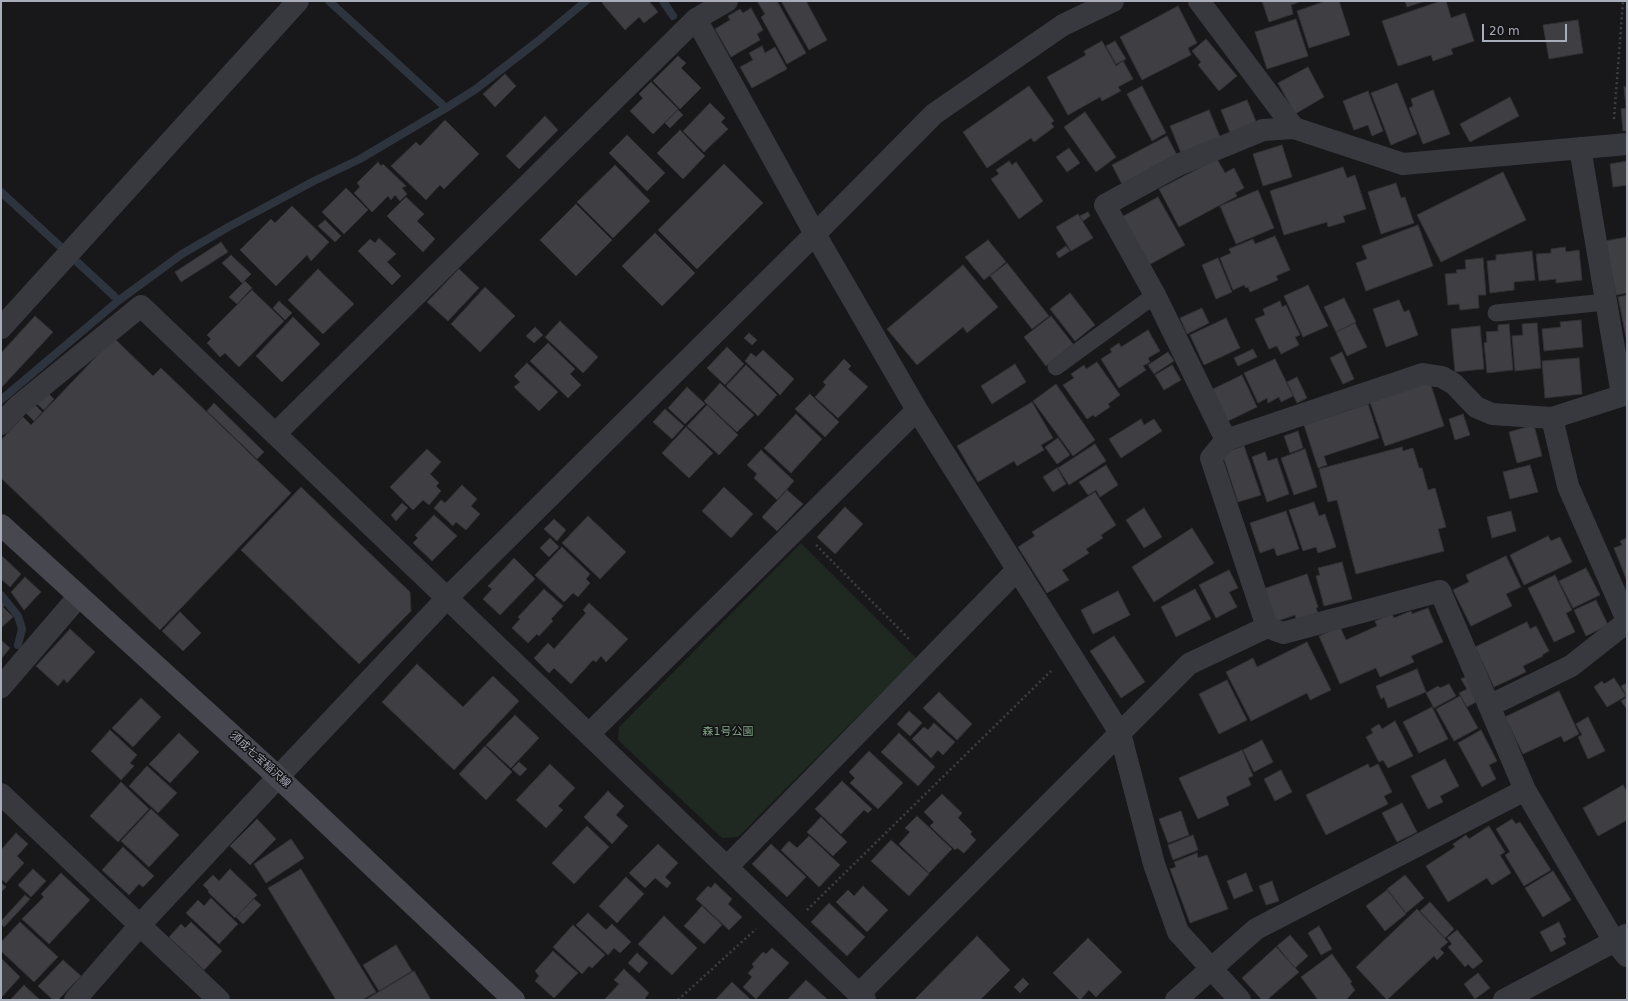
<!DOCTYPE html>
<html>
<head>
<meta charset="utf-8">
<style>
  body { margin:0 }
  #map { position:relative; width:1628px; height:1001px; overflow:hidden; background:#181719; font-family:"DejaVu Sans",sans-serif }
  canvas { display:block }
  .frame { position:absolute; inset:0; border:2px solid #a9acb9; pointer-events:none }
  .scale { position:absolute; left:1482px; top:24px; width:85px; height:18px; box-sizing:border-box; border:2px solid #a9acb9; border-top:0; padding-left:5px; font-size:12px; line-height:14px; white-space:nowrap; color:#a9acb9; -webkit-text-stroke:3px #131214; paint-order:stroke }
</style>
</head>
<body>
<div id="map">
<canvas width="1628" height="1001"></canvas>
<div class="frame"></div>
<div class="scale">20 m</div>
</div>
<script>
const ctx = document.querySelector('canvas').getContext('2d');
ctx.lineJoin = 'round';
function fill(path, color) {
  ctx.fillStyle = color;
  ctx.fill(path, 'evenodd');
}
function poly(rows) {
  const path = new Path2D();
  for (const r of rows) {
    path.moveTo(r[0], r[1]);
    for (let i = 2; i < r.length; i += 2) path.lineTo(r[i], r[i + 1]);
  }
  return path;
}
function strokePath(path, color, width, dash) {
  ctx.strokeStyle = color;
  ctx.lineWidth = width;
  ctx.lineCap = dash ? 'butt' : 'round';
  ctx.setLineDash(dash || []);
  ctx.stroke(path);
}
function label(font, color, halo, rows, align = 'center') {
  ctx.font = font + ' "DejaVu Sans","Noto Sans JP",sans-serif';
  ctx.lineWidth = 3;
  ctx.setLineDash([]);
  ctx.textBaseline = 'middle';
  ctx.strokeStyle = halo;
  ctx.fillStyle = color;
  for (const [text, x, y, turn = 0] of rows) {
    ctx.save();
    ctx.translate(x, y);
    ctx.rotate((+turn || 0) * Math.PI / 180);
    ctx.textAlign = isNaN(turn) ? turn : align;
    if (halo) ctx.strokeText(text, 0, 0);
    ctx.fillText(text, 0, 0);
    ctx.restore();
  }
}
fill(poly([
  [801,543,916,658,738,837,722,838,618,740,619,727]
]), '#1f2821');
strokePath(poly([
  [329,1,446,108],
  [663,1,673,16],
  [1,192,62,248],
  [75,260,114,296],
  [1,400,118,301,182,254,230,226,314,181,360,159,446,108,476,89,538,41,586,1],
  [1,595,18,616,22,629,18,645]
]), '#2d343e', 8);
const building = poly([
  [604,1,649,1,658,12,644,23,639,17,625,30,602,3,604,1],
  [757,1,777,1,806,53,787,64,761,17,765,14,757,1],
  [781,1,806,1,827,40,809,50,781,1],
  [1262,1,1299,1,1299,2,1291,5,1293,14,1269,22,1262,1],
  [1326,1,1339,1,1350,35,1309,48,1297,11,1326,1],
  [1405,1,1425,1,1407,7,1405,1],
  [1441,1,1446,1,1451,18,1465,13,1474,41,1451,49,1453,54,1433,61,1431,55,1398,66,1382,21,1441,1],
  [1178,6,1197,43,1188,48,1191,55,1142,80,1120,37,1178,6],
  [751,8,763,30,757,34,760,40,731,57,715,29,730,20,728,16,740,9,743,13,751,8],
  [1296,19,1308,56,1267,69,1255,32,1296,19],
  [1578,20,1583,53,1549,59,1543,25,1578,20],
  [1206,39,1237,76,1219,91,1198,65,1201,62,1192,51,1206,39],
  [1102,41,1116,66,1123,61,1133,79,1118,87,1121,91,1102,101,1100,97,1068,115,1047,77,1086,55,1084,51,1102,41],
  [1115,41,1126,59,1116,64,1106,46,1115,41],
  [762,46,765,53,775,47,787,69,752,88,740,67,753,60,749,53,762,46],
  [678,56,686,63,681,68,701,88,680,109,653,81,678,56],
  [1308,67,1324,97,1295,114,1278,83,1308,67],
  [505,74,516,86,495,107,483,94,505,74],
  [651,82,678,109,653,134,630,111,643,98,639,94,651,82],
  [1397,83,1417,134,1391,145,1371,93,1397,83],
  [1029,86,1054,121,1051,123,1054,127,1034,142,1031,138,987,168,963,132,1029,86],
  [1142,86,1166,133,1152,141,1127,94,1142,86],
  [1624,87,1627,87,1627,131,1623,131,1621,109,1626,108,1624,87],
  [1433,90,1450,134,1423,144,1409,108,1413,106,1411,99,1433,90],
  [1368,91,1383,131,1372,136,1368,125,1354,130,1343,101,1368,91],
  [1510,97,1519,116,1470,142,1460,124,1510,97],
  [1247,100,1257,124,1231,135,1221,110,1247,100],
  [710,103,725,118,721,122,728,129,704,152,683,131,710,103],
  [678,110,683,115,670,128,665,123,678,110],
  [1209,110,1220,137,1181,153,1170,126,1209,110],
  [1085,112,1116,157,1096,172,1064,127,1085,112],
  [545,116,558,130,519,169,506,156,545,116],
  [445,120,479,154,444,189,440,185,426,200,391,166,416,142,420,146,445,120],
  [680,130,705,156,683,179,657,153,680,130],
  [627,135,665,173,647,191,609,153,627,135],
  [1167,136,1177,155,1122,184,1112,165,1167,136],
  [1282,145,1292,177,1263,186,1253,154,1282,145],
  [1069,148,1080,163,1067,172,1056,157,1069,148],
  [1217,159,1225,173,1234,168,1244,188,1235,193,1237,196,1179,227,1159,189,1217,159],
  [1009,161,1012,165,1016,162,1043,201,1019,219,991,179,999,174,996,170,1009,161],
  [1627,161,1627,185,1613,187,1610,164,1627,161],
  [378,162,381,166,383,164,406,186,402,188,407,194,400,201,395,195,391,200,388,196,372,212,354,193,360,187,357,183,378,162],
  [724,164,763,203,697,269,658,230,724,164],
  [615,165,650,201,613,238,577,202,615,165],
  [1343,167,1347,178,1355,175,1366,209,1343,216,1345,222,1328,227,1327,222,1284,235,1270,191,1343,167],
  [1503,172,1526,220,1441,262,1417,215,1503,172],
  [1396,183,1401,198,1405,197,1414,223,1381,234,1368,192,1396,183],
  [346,188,368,210,344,234,322,212,346,188],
  [1258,190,1274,228,1236,244,1220,206,1258,190],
  [406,197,424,214,417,221,435,239,423,252,387,216,406,197],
  [1158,197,1185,245,1147,266,1120,218,1158,197],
  [576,204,612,240,576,276,540,240,576,204],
  [292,206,329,242,311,261,307,255,276,286,240,250,271,219,275,223,292,206],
  [1088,212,1090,216,1083,221,1080,216,1088,212],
  [1078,214,1093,238,1071,251,1056,227,1078,214],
  [325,220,341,236,335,242,318,226,325,220],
  [1418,225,1433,266,1366,291,1356,263,1367,259,1362,246,1418,225],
  [655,233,695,273,662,306,622,266,655,233],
  [1275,236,1290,270,1276,276,1278,280,1250,292,1248,287,1246,288,1244,285,1233,290,1220,258,1231,253,1229,249,1253,239,1255,244,1275,236],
  [1627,237,1627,293,1616,295,1605,241,1627,237],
  [379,238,396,254,387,262,401,276,392,285,358,251,370,239,375,243,379,238],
  [988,240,1006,262,984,280,965,257,988,240],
  [221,242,228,252,181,282,175,272,221,242],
  [1066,246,1070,251,1059,258,1056,253,1066,246],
  [1565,247,1566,252,1579,250,1582,280,1556,283,1556,279,1539,281,1536,254,1551,253,1551,249,1565,247],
  [1532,251,1535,280,1514,282,1514,290,1490,293,1487,261,1496,260,1496,255,1532,251],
  [231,255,251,274,242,283,222,263,231,255],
  [1218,258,1232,292,1216,299,1202,265,1218,258],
  [1483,258,1486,295,1478,295,1479,308,1460,310,1459,304,1448,305,1445,274,1457,273,1456,270,1466,269,1465,260,1483,258],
  [1007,263,1049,316,1032,329,990,276,1007,263],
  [963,265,998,307,967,333,963,327,917,365,887,329,963,265],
  [318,269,354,304,323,334,288,300,318,269],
  [459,269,479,288,448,321,427,302,459,269],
  [245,281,252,288,237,304,229,297,245,281],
  [1308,285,1328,326,1303,337,1284,296,1308,285],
  [485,287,515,316,480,352,451,324,485,287],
  [252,290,284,321,239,367,225,353,220,357,207,343,211,339,207,335,252,290],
  [1070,293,1095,325,1075,341,1050,309,1070,293],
  [1627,295,1627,337,1626,337,1618,297,1627,295],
  [1344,298,1356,322,1336,332,1324,307,1344,298],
  [1399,300,1404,312,1409,310,1418,335,1386,347,1373,309,1399,300],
  [279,301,292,313,285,320,273,308,279,301],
  [1280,301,1282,307,1286,305,1300,335,1295,337,1299,345,1281,354,1277,346,1269,349,1255,319,1265,315,1263,309,1280,301],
  [1202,308,1209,323,1187,334,1180,318,1202,308],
  [35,316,53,332,1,388,1,353,35,316],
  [1051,316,1073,344,1046,366,1024,337,1051,316],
  [293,317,320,344,282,382,256,356,293,317],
  [1226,318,1240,348,1204,365,1190,335,1226,318],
  [1581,320,1583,347,1544,351,1542,329,1561,327,1560,322,1581,320],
  [560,321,598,357,583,373,545,337,560,321],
  [1355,323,1367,347,1347,356,1336,332,1355,323],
  [1537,323,1541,368,1515,371,1512,336,1523,335,1522,324,1537,323],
  [1509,324,1513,370,1487,373,1484,343,1487,342,1486,332,1498,331,1498,325,1509,324],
  [1480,326,1484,369,1455,372,1451,329,1480,326],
  [535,327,543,335,534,343,526,336,535,327],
  [1148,330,1160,351,1148,358,1150,362,1143,366,1146,370,1119,388,1101,359,1112,352,1110,349,1119,343,1121,347,1148,330],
  [749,333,757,340,752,345,744,338,749,333],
  [114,338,153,376,161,368,291,493,160,630,1,478,1,440,23,417,31,425,114,338],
  [548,343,575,369,570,374,581,385,568,398,530,361,548,343],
  [727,347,744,364,725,385,707,368,727,347],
  [1253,349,1257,357,1238,366,1234,358,1253,349],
  [763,350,794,379,780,395,745,361,751,353,756,357,763,350],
  [1168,352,1174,361,1154,374,1148,365,1168,352],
  [1342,352,1354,379,1343,384,1330,358,1342,352],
  [1579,358,1582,394,1545,398,1542,361,1579,358],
  [844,359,851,366,848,369,868,387,838,418,815,397,826,385,823,382,844,359],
  [1275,359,1293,396,1281,402,1279,397,1268,403,1267,398,1258,403,1244,373,1275,359],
  [1097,362,1120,395,1108,404,1110,407,1095,417,1093,415,1087,419,1063,385,1074,378,1071,374,1084,365,1086,369,1097,362],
  [527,363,558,392,539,411,514,387,520,382,514,376,527,363],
  [1015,364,1026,382,992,404,981,386,1015,364],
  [746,365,777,395,758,416,726,386,746,365],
  [1172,365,1181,380,1164,390,1155,375,1172,365],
  [1242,375,1257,407,1226,422,1211,390,1242,375],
  [1297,377,1307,398,1297,403,1287,382,1297,377],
  [1430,382,1444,426,1385,446,1370,402,1430,382],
  [720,383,754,415,737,432,704,401,720,383],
  [1056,384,1095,440,1073,456,1033,401,1056,384],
  [687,387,705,404,685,424,668,408,687,387],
  [47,392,54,399,44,410,36,403,47,392],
  [810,394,839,422,825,437,795,409,810,394],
  [1032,402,1053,438,1041,445,1044,450,1017,466,1014,461,978,482,957,446,1032,402],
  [214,403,264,452,257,459,207,411,214,403],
  [34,404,42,412,34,421,26,413,34,404],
  [1368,404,1379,438,1324,456,1327,465,1318,468,1304,425,1368,404],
  [707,405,738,435,719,455,687,426,707,405],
  [665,409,684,426,672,439,653,422,665,409],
  [796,414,822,439,791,473,764,448,796,414],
  [1463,414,1470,435,1455,440,1449,419,1463,414],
  [1141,419,1144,425,1154,419,1162,431,1121,458,1109,439,1141,419],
  [1534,425,1542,456,1517,463,1509,432,1534,425],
  [686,427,713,453,689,478,662,453,686,427],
  [1298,431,1303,448,1290,453,1284,436,1298,431],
  [1058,438,1070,455,1057,464,1045,447,1058,438],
  [1095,444,1106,461,1069,485,1058,468,1095,444],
  [1244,446,1261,495,1238,502,1222,453,1244,446],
  [1402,447,1403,451,1413,448,1419,468,1422,468,1428,490,1435,488,1446,527,1438,529,1444,551,1356,574,1337,500,1328,502,1319,469,1402,447],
  [427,449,441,462,430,474,439,483,436,486,441,491,429,505,423,500,413,510,390,487,427,449],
  [1305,449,1317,487,1294,495,1281,458,1305,449],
  [761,450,794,481,777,500,754,478,757,474,747,465,761,450],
  [1265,452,1268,461,1277,458,1289,494,1267,502,1252,457,1265,452],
  [1106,465,1118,485,1100,497,1096,490,1088,495,1079,482,1106,465],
  [1530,465,1538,492,1510,499,1503,472,1530,465],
  [1057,468,1066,484,1053,492,1043,477,1057,468],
  [462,485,477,499,471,506,480,514,466,530,456,522,453,526,434,508,441,500,445,503,462,485],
  [301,487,410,592,411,611,359,664,241,550,301,487],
  [724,487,753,514,731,538,702,511,724,487],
  [787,490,803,504,777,531,762,517,787,490],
  [1095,492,1116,525,1101,535,1103,538,1086,549,1089,553,1062,570,1069,580,1047,593,1018,547,1035,536,1032,532,1095,492],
  [1314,502,1319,516,1325,514,1336,547,1318,553,1316,547,1303,551,1289,510,1314,502],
  [402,503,408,508,396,521,391,515,402,503],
  [845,507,863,524,835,554,817,537,845,507],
  [1144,508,1162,537,1144,548,1126,520,1144,508],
  [1286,511,1299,549,1277,556,1274,548,1260,553,1250,523,1286,511],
  [1511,511,1516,531,1492,538,1487,517,1511,511],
  [434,515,457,536,432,561,413,543,418,538,415,535,434,515],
  [588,516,626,552,600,579,562,543,588,516],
  [554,519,566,530,557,541,544,529,554,519],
  [1192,528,1214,563,1154,602,1132,567,1192,528],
  [1548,536,1551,541,1560,537,1572,562,1524,585,1510,555,1548,536],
  [550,538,559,547,549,557,540,548,550,538],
  [1627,538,1627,581,1614,548,1622,545,1620,541,1627,538],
  [562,547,590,574,586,579,590,583,578,597,573,593,564,602,535,575,562,547],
  [1,555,21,574,10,587,1,579,1,555],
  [1506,556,1521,587,1506,594,1512,606,1471,626,1453,590,1469,582,1466,575,1506,556],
  [514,558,535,579,500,615,483,599,492,589,488,586,514,558],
  [1342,562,1352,599,1324,606,1316,576,1320,575,1318,568,1342,562],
  [1586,568,1600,595,1573,608,1559,581,1586,568],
  [1229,570,1238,588,1229,592,1237,607,1216,618,1199,585,1229,570],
  [1307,574,1318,607,1316,608,1318,613,1297,621,1295,615,1275,622,1263,589,1307,574],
  [1555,575,1572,610,1566,613,1575,632,1554,642,1528,588,1555,575],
  [25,577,41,592,24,610,11,592,25,577],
  [544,589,563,606,551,619,553,621,539,636,537,634,528,643,512,628,520,619,518,617,544,589],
  [1195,589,1211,619,1176,637,1161,607,1195,589],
  [1118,591,1130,615,1093,634,1081,610,1118,591],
  [1596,600,1608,625,1586,636,1574,610,1596,600],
  [1,601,5,605,3,607,13,617,1,628,1,601],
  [589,603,628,639,606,662,601,656,596,662,593,660,571,684,554,668,549,673,534,658,548,643,554,649,586,613,583,610,589,603],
  [1428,608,1443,642,1411,656,1414,662,1380,677,1376,668,1340,684,1319,636,1340,627,1346,640,1377,626,1375,621,1392,614,1394,618,1411,611,1412,614,1428,608],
  [180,612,201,633,183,651,162,631,180,612],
  [1527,622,1530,629,1536,626,1549,651,1542,655,1543,656,1523,666,1526,672,1494,687,1475,647,1527,622],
  [70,629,95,652,67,683,64,679,58,686,36,666,70,629],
  [1114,636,1145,682,1121,698,1090,651,1114,636],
  [1,640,10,648,1,659,1,640],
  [1307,642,1331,690,1310,700,1307,693,1251,721,1226,672,1253,658,1257,667,1307,642],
  [417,664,463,707,493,676,519,701,454,770,382,702,417,664],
  [1417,669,1426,692,1388,708,1384,697,1381,699,1376,686,1417,669],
  [1470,675,1483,698,1467,707,1459,693,1467,689,1461,679,1470,675],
  [1614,678,1626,696,1607,707,1594,687,1602,681,1604,684,1614,678],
  [1227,680,1247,720,1219,734,1199,694,1227,680],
  [1627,683,1627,696,1621,686,1627,683],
  [1449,684,1456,696,1434,708,1426,693,1438,686,1440,688,1449,684],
  [1559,691,1579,734,1564,742,1561,736,1523,754,1505,717,1559,691],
  [939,692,972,724,957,740,923,708,939,692],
  [1460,696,1478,728,1454,741,1436,709,1460,696],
  [1627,697,1627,709,1621,701,1627,697],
  [141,698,161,717,133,747,112,728,141,698],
  [1432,707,1448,739,1419,753,1403,722,1432,707],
  [909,711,922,723,910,736,897,724,909,711],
  [515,715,539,738,511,768,486,745,515,715],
  [1588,717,1605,751,1588,759,1578,737,1582,735,1576,724,1588,717],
  [1395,721,1413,756,1388,768,1383,760,1379,762,1366,737,1373,733,1371,729,1379,724,1382,729,1395,721],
  [934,723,955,742,943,755,938,750,931,758,912,739,924,727,928,730,934,723],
  [110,730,137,755,130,763,134,766,121,780,91,751,110,730],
  [1481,730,1497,761,1489,765,1496,779,1482,787,1458,743,1481,730],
  [179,733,199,752,170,783,149,764,179,733],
  [899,733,935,767,918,786,881,752,899,733],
  [1262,740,1273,762,1254,772,1243,750,1262,740],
  [485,746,512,772,486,800,459,774,485,746],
  [1242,750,1253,776,1248,778,1251,785,1226,797,1229,805,1198,819,1179,778,1242,750],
  [869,751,903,783,878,809,850,783,855,778,849,772,869,751],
  [1445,759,1459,786,1440,796,1443,802,1428,809,1411,776,1445,759],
  [519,762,527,769,520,776,512,769,519,762],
  [550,764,575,788,558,806,563,810,546,828,516,800,550,764],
  [1368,764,1370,768,1378,764,1392,792,1384,796,1388,804,1326,835,1306,795,1368,764],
  [147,766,177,793,158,813,129,786,147,766],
  [1281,770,1292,792,1275,801,1264,779,1281,770],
  [842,781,872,809,868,813,864,810,841,834,815,809,842,781],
  [121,782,149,809,118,842,90,816,121,782],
  [1623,785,1627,792,1627,820,1598,836,1583,808,1623,785],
  [608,791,624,806,616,815,628,826,612,844,584,817,608,791],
  [942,794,962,813,958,818,972,832,970,834,976,840,964,853,957,848,955,850,930,826,934,822,924,812,942,794],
  [1402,803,1417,832,1397,842,1382,813,1402,803],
  [151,809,179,835,149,867,121,841,151,809],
  [1181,811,1189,835,1168,843,1159,819,1181,811],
  [917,816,952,849,929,873,899,844,910,832,905,828,917,816],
  [821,817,847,842,833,856,807,832,821,817],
  [257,819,276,839,250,865,230,846,257,819],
  [1512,819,1516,824,1520,822,1551,870,1524,886,1505,855,1510,852,1496,829,1512,819],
  [587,826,609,847,574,884,552,863,587,826],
  [1489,826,1505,852,1500,855,1511,873,1492,885,1487,878,1448,902,1426,866,1455,847,1453,844,1466,835,1469,839,1489,826],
  [16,833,28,844,17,856,24,863,6,883,1,879,1,850,16,833],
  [1193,835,1198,850,1173,860,1168,845,1193,835],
  [809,836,840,865,819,887,781,850,789,841,797,848,809,836],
  [291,839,304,858,266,883,254,864,291,839],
  [891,840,929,874,909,896,871,861,891,840],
  [658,844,678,863,665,877,671,883,667,888,655,878,645,888,629,873,658,844],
  [771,844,806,877,787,897,752,864,771,844],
  [123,847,154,876,143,887,139,884,129,895,102,870,123,847],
  [1197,853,1198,858,1207,855,1228,909,1190,923,1170,869,1176,867,1174,862,1197,853],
  [33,869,46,881,31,897,18,885,33,869],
  [230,869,257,895,235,918,208,892,209,891,203,885,213,875,219,881,230,869],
  [301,869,376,992,362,1000,336,1000,268,888,301,869],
  [1553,871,1571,900,1543,917,1525,888,1553,871],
  [61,873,90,900,49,944,22,919,44,897,41,894,61,873],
  [1246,873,1253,891,1234,899,1227,881,1246,873],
  [1405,875,1424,898,1406,913,1387,889,1405,875],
  [626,877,644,894,617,923,599,906,626,877],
  [1272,881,1279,901,1266,905,1259,886,1272,881],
  [1,883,6,887,1,892,1,883],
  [715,883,732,899,728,904,742,917,729,930,696,899,708,886,711,888,715,883],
  [863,886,888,910,867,932,836,902,848,890,854,896,863,886],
  [1387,890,1406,914,1385,931,1366,906,1387,890],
  [25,895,30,899,4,927,1,924,1,921,25,895],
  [211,898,238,924,219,944,186,913,198,900,204,906,211,898],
  [254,899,261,905,243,924,236,917,254,899],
  [1430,902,1454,929,1445,938,1420,911,1430,902],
  [829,903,865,937,847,956,811,922,829,903],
  [702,906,722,925,704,944,684,926,702,906],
  [1417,909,1448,942,1440,949,1444,953,1437,960,1434,956,1387,1000,1356,967,1417,909],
  [588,913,606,930,612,924,631,942,620,953,614,948,608,955,576,925,588,913],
  [664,916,697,948,672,975,638,944,664,916],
  [20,922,58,957,34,982,1,951,1,942,20,922],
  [191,922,222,951,204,970,169,937,181,924,185,928,191,922],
  [1559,922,1566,937,1563,938,1566,944,1551,952,1540,932,1559,922],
  [573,925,605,955,592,968,589,966,582,974,553,947,573,925],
  [1319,926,1332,949,1321,955,1308,933,1319,926],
  [1457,930,1483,961,1473,969,1468,964,1465,967,1448,947,1452,944,1447,938,1457,930],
  [1290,935,1308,956,1295,968,1277,946,1290,935],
  [977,936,1010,970,980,1000,914,1000,977,936],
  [1088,938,1122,972,1096,997,1089,990,1080,1000,1053,973,1088,938],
  [396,945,412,971,379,991,363,965,396,945],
  [1276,947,1299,972,1267,1000,1262,1000,1242,978,1276,947],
  [772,948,789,963,756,999,743,987,752,977,748,973,754,967,752,964,763,952,766,954,772,948],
  [553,951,578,973,554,998,535,981,539,976,535,971,553,951],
  [637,953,648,963,639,973,628,963,637,953],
  [1332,954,1352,982,1350,983,1355,990,1346,1000,1318,1000,1301,977,1332,954],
  [1,958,20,977,1,998,1,958],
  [63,960,81,976,58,1000,53,1000,38,986,63,960],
  [624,969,649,993,645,998,647,1000,604,1000,619,984,614,980,624,969],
  [414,971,431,1000,365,1000,414,971],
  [1478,973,1490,988,1475,999,1464,984,1478,973],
  [1023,978,1029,984,1020,993,1014,987,1023,978],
  [806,980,828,1000,787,1000,806,980],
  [732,982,751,1000,715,1000,732,982],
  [24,985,40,1000,10,1000,24,985]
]);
fill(building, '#3f3f43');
strokePath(building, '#323135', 1);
strokePath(poly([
  [1614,119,1623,1],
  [816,545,911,641],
  [807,910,1051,671],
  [678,1000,756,929]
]), '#3e3f46', 2.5, [2, 3]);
strokePath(poly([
  [1496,313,1606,302],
  [1056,367,1155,295]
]), '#38383f', 17);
strokePath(poly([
  [1199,1,1294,128],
  [696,19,815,234,917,410,1120,733,1154,864,1178,932,1240,1000],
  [1580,148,1622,395],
  [1,328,298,1],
  [1627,394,1552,418,1492,414,1476,407,1454,384,1442,377,1423,374,1226,440,1211,458,1267,627,1283,633,1440,591,1525,790,1614,941,1627,956],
  [1552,418,1568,486,1627,620],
  [1,424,18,406,141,306,447,598,865,1000],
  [275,434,696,19,727,1],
  [1226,440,1155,295,1105,205,1178,165,1263,130,1294,128,1403,164,1627,144],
  [1,687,79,596],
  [1489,706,1571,666,1627,622],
  [589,734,917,410],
  [1,794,219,1000],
  [727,867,1017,570],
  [859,994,1189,664,1267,627],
  [75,1000,140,925,278,777],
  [1176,1000,1256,929,1525,790],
  [1504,1000,1626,935]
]), '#38383f', 22);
strokePath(poly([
  [278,777,447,598,815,234,934,114,1063,25,1113,1]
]), '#38383f', 22);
strokePath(poly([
  [1,525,278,777,514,1000]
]), '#46474f', 22);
label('11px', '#80a587', '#131214', [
  ["森1号公園",728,732]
]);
label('11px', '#a9acb9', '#131214', [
  ["須成七宝稲沢線",260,760,42]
]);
</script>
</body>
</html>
